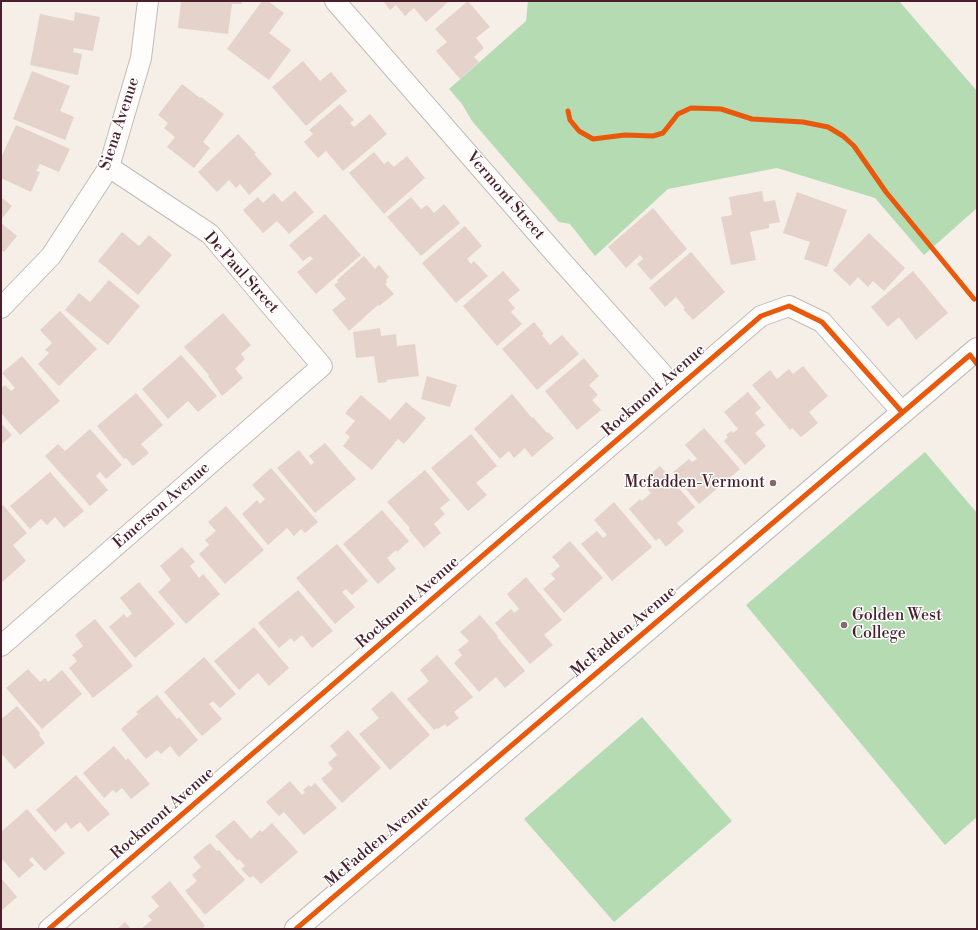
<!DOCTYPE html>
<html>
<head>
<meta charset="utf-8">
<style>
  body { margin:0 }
  #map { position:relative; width:978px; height:930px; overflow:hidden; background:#f5efe8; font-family:"Libre Bodoni",serif }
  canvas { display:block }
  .frame { position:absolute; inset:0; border:2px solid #4a1f2b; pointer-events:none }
</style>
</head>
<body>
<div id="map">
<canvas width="978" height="930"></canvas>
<div class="frame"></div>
</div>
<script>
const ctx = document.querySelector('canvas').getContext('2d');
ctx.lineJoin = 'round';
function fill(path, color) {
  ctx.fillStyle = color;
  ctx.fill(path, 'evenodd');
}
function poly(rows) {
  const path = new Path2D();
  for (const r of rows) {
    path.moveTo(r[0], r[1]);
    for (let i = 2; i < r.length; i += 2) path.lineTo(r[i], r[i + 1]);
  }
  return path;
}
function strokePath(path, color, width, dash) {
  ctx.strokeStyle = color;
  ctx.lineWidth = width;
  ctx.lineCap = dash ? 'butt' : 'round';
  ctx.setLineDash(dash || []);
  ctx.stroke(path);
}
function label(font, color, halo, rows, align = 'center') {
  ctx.font = font + ' "Libre Bodoni",serif';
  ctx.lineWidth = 3;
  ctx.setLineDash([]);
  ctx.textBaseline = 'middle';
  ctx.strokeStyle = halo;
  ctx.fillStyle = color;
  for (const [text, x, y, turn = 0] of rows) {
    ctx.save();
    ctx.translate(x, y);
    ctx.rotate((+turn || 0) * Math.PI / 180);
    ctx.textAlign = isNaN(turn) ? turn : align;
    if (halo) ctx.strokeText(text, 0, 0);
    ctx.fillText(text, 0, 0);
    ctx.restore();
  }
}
fill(poly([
  [528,1,899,1,977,91,977,208,924,255,875,198,777,168,668,189,595,256,570,224,559,222,472,121,462,104,449,89,526,21],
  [925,452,977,513,977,817,945,845,746,605],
  [642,717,732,821,614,922,524,819]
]), '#b5dbb3');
fill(poly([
  [181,1,242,1,242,4,232,4,228,34,178,28],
  [262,1,268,1,284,13,269,33,291,50,269,80,227,49],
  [383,1,447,1,448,2,426,22,414,8,405,16,396,5,390,10],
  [468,1,490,27,476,38,484,48,474,57,479,62,460,79,436,51,447,42,435,29],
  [75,12,100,17,93,51,74,48,73,52,82,54,78,75,30,65,40,14,74,21],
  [303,61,320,81,331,72,347,91,306,126,272,87],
  [32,71,70,86,60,111,74,117,65,140,13,119],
  [182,84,200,98,201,97,224,114,203,142,210,148,194,168,167,147,175,137,164,128,168,123,158,115],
  [340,104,354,120,350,123,354,127,370,114,387,134,343,171,326,151,318,158,304,142,313,134,309,130],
  [16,125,70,149,59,172,40,164,36,171,40,172,31,192,1,178,1,158],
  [238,134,256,153,254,154,272,174,249,195,240,184,236,188,229,180,217,192,198,172],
  [374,152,384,164,388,161,394,167,407,156,425,178,384,214,349,173],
  [295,191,314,212,289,234,277,221,263,233,243,210,258,197,263,203,274,193,282,202],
  [762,191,764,202,775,200,780,222,769,224,769,228,750,232,756,260,731,265,721,217,732,215,729,197],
  [797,192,847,210,827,267,804,259,810,242,783,233],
  [1,197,12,206,1,220],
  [411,197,421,209,427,205,434,213,444,204,460,223,421,256,387,217],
  [653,208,687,249,651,280,637,264,643,259,640,255,626,268,608,247],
  [325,214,361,255,316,294,297,272,313,259,310,256,303,261,289,245],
  [1,223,17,236,4,252,1,250],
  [465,226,482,246,467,259,471,264,474,261,488,276,456,303,422,263],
  [122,232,139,246,149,235,172,255,138,295,98,261],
  [869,233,905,268,884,291,873,281,868,287,858,277,850,286,833,270],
  [691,252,725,292,693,320,683,309,685,308,676,297,665,307,649,288],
  [364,256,375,269,379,265,389,277,386,280,387,282,385,284,394,294,379,306,378,305,349,331,332,310,346,299,334,285,338,282,337,280],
  [503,271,520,290,508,300,515,308,511,312,522,324,497,346,463,306],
  [913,271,948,313,916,340,899,317,888,327,871,307],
  [109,280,140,306,108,345,65,310,79,293,90,302],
  [60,311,97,349,59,386,38,364,49,353,45,350,52,343,40,330],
  [223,313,251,345,241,354,245,359,235,369,243,378,222,396,208,376,209,375,184,347],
  [534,322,544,334,542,335,550,345,562,335,579,354,537,390,502,349],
  [380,328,381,336,396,334,397,346,415,344,419,376,386,380,387,382,378,383,374,356,356,358,353,332],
  [181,355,217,396,198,412,188,401,168,419,142,389],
  [22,356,60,401,20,435,1,413,1,388,5,385,11,391,15,388,2,373],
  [584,358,599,376,589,385,598,395,592,400,601,410,577,430,545,391],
  [803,366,828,396,809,412,818,423,801,437,792,428,790,430,752,385,770,370,777,379,789,369,793,374],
  [427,376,457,385,450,407,421,399],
  [748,392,761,408,755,413,765,425,755,433,766,446,745,465,724,441,728,437,726,435,731,431,733,433,738,429,724,412],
  [136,393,163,425,141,444,149,453,133,466,126,458,124,459,97,426],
  [512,394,532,418,533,417,547,433,548,432,554,438,532,457,525,448,514,458,509,451,500,459,474,429],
  [361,395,390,420,406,402,426,418,404,444,398,439,372,470,343,446,350,437,345,433,355,421,345,413],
  [1,423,12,435,1,445],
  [704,428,740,469,699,504,672,473,689,459,692,462,697,459,685,445],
  [90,429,122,465,106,479,100,472,96,476,108,490,90,506,45,456,58,444,65,451],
  [471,434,497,466,476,483,487,495,468,511,431,468],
  [325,443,356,479,315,513,277,468,299,450,311,465,314,462,309,456],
  [660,466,695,507,677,523,684,531,666,547,659,538,656,541,629,509,640,499,642,501,651,493,641,482],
  [271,468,318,522,305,533,301,529,294,536,287,528,268,545,242,514,257,500,260,504,265,499,252,485],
  [425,470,450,500,440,508,445,514,434,524,441,533,424,548,409,530,410,528,387,502],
  [50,472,84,511,64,528,55,517,47,525,41,519,30,529,10,506],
  [614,502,652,547,612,581,581,544,597,531,603,538,607,535,594,520],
  [3,505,27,533,13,545,26,561,1,583,1,507],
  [226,506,264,550,225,584,199,554,209,545,205,540,216,531,208,522],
  [382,510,409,541,397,552,396,550,387,558,396,569,378,584,343,544],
  [570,541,603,578,564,613,543,589,555,579,551,574,560,566,552,557],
  [337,544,368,581,352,595,346,589,342,592,355,607,335,624,296,578],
  [182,547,195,562,190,566,199,578,203,574,220,594,186,624,158,592,171,580,160,566],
  [526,577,562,620,544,635,553,645,530,664,495,623,511,609,514,613,519,609,507,594],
  [139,582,175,624,135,658,109,627,124,614,127,618,132,613,120,598],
  [298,590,333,631,312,648,302,635,294,642,291,638,279,648,258,623],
  [480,615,498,636,497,637,525,671,505,688,496,677,479,692,454,663,462,655,458,650,469,641,460,632],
  [95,619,133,666,93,698,69,668,77,661,72,655,83,646,75,635],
  [254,627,289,668,269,686,258,673,239,690,214,661],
  [437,655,473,697,454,712,459,718,447,727,445,724,438,729,437,728,434,730,407,699,429,681,420,670],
  [204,657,236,694,220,708,213,701,209,704,222,719,202,736,164,692],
  [28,669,40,682,45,678,48,682,62,670,82,694,42,729,6,688],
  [392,691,430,735,390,770,359,734,379,718,371,709],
  [157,695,177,719,179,717,198,740,179,757,170,746,161,754,157,750,146,759,121,729,138,714,136,712],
  [17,706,40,733,39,735,45,743,15,769,1,753,1,716,3,718],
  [348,730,381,768,342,803,321,779,333,769,328,763,337,755,330,746],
  [114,746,126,760,128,758,150,784,131,799,122,788,116,793,113,790,104,798,83,773],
  [76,775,110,814,88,832,80,822,71,829,66,822,55,832,36,810],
  [290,781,302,795,305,792,303,790,309,785,311,787,315,783,337,808,304,835,284,812,279,816,266,802],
  [27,809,65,853,45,871,32,857,29,860,34,865,19,878,1,858,1,832],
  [234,820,251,839,260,830,262,832,272,823,298,852,261,884,253,876,250,878,241,869,245,866,239,859,238,861,215,836],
  [210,843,217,851,219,850,245,880,205,915,185,891,197,881,192,875,201,867,193,857],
  [1,878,17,897,1,911],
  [170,881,205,926,202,929,141,929,152,920,148,916,159,906,151,897],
  [125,922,131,929,117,929]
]), '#e5d2cb');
const minor = poly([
  [335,1,558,257,676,389],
  [1,308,51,256,109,167,141,58,148,1],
  [1,646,322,366,210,234,109,167],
  [49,929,761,316,789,306,822,322,902,412]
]);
const tertiary = poly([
  [296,929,977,349]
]);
strokePath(minor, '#c2bbb8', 22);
strokePath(tertiary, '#c2bbb8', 24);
strokePath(minor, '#fefdfc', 20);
strokePath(tertiary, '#fefdfc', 22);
strokePath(poly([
  [568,111,570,120,579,131,593,139,625,135,653,136,663,133,678,114,691,108,721,109,752,119,803,122,828,127,843,136,854,146,886,192,974,299],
  [49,929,761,316,789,306,822,322,902,412],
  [296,929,970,355,977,364]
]), '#e8590c', 5);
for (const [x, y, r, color] of [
  [773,483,4,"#86686d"],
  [844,625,4,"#86686d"]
]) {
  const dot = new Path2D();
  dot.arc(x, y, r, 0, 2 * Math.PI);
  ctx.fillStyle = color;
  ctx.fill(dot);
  strokePath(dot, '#fff', 1.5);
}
label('16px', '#4a1f2b', '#fff', [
  ["Siena Avenue",120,124,-72],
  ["Vermont Street",505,196,49],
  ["De Paul Street",241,273,48],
  ["Rockmont Avenue",654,391,-41],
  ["Emerson Avenue",162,506,-41],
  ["Rockmont Avenue",408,603,-41],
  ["McFadden Avenue",624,632,-40],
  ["Rockmont Avenue",163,814,-41],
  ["McFadden Avenue",378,842,-40]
]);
label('16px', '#4a1f2b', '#fff', [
  ["Mcfadden-Vermont",765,483],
  ["Golden West",852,616,"left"],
  ["College",852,634,"left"]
], 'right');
</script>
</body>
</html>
